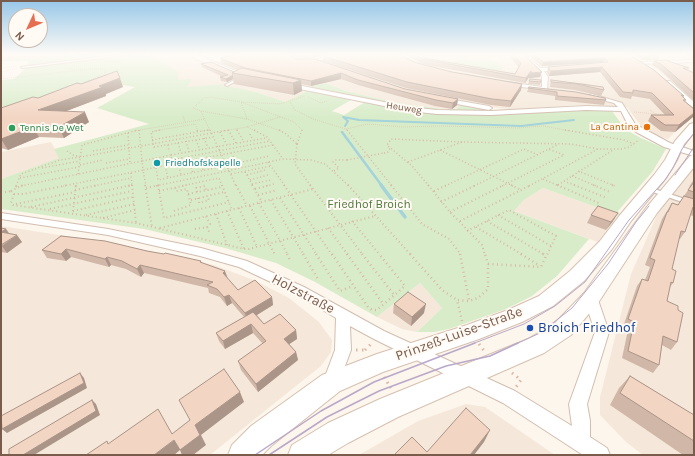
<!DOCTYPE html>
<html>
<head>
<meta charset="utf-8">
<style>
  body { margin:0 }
  #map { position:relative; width:695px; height:456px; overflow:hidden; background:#fdf6ec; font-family:Karla,sans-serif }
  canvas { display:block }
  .frame { position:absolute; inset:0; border:2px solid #7a5c4d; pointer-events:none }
  .north { position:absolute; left:8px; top:8px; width:40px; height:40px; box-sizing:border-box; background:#fffaf3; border:1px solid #cabbb1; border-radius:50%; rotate:226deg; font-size:11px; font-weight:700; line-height:16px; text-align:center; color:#7a5c4d }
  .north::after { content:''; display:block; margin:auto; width:14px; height:18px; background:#e76f51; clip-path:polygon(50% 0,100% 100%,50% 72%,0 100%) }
</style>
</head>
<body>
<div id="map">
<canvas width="695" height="456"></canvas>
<div class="frame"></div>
<div class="north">N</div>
</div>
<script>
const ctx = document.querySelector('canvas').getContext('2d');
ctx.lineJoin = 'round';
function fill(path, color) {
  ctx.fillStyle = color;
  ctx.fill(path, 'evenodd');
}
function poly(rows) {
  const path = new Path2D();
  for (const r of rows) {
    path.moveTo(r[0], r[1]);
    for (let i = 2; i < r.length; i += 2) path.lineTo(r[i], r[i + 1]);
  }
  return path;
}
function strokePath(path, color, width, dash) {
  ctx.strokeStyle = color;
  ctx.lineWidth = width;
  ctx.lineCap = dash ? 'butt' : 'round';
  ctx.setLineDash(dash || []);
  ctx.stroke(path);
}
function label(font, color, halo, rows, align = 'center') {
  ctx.font = font + ' Karla,sans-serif';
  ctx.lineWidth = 4;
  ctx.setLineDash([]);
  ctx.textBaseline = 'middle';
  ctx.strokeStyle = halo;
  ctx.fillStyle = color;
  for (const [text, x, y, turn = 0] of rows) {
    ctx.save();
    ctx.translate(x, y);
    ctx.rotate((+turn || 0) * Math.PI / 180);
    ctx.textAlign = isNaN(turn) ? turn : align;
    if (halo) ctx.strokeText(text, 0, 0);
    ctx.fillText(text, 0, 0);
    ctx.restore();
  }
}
fill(poly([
  [149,54,187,54,211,64,242,58,240,54,618,54,686,121,668,139,658,137,642,127,627,107,576,105,514,110,490,107,442,109,397,103,346,91,326,83,308,87,307,91,285,102,256,92,219,87,186,87,167,65],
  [628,54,694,54,694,100,653,67],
  [51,142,60,158,1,179,1,152],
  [694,167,694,455,643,455,626,442,600,415,600,397,631,274,661,206],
  [543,188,621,216,603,244,514,211,524,200],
  [1,226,111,243,163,254,214,265,256,281,289,298,319,322,332,340,331,352,321,366,210,455,1,455],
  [420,283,442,308,417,332,402,329,377,317],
  [466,404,485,407,555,455,359,455,418,421]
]), '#f5e8da');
fill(poly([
  [90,54,149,54,177,71,179,80,191,79,191,82,187,87,225,84,220,87,227,86,256,92,285,102,307,91,351,100,332,111,344,115,365,102,412,111,466,115,541,113,597,109,608,110,612,111,626,130,641,138,666,149,653,171,618,211,621,216,543,188,524,200,514,211,589,239,557,276,532,296,506,309,449,329,434,332,417,332,442,308,420,283,377,317,315,282,276,263,225,248,144,229,1,209,1,179,59,158,54,149,149,124,97,108,135,87,104,82,1,116,1,80,14,79,27,67,29,61,1,61,1,58],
  [461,60,496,61,503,68,498,71,452,62],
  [326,83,346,91,397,103,442,109,457,109,461,105,485,109,484,111,466,111,415,108,308,87]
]), '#d8ecc9');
strokePath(poly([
  [343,117,359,120,521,126,574,120],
  [344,118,348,121,345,126]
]), '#a5d3da', 2);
strokePath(poly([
  [342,132,382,186]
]), '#a5d3da', 2.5);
strokePath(poly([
  [381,185,405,217]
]), '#a5d3da', 3.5);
const lane = poly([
  [124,54,133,54,22,68,21,67,124,54],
  [240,77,242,78,227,86,225,85,240,77],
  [647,188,651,188,694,202,694,206,647,190,647,188]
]);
const street = poly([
  [191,54,196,54,250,77,245,78,196,59,191,54],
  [333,54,341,54,315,62,313,61,333,54],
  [519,54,524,54,541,68,561,67,564,69,561,71,544,71,548,77,547,90,505,85,504,84,507,82,542,87,542,77,541,74,519,54],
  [694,60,694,62,639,64,637,63,639,62,694,60],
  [287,83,409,107,437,110,491,111,586,106,618,107,614,103,590,97,590,95,592,94,622,103,635,124,670,143,694,151,694,156,664,147,636,132,629,127,621,111,586,110,491,115,437,114,409,111,285,86,284,85,287,83],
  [443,98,489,106,492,108,489,110,441,101,440,100,443,98],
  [1,213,108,229,201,248,247,261,304,287,384,331,515,391,572,426,569,404,595,332,584,298,586,294,591,293,596,294,609,332,587,404,590,421,590,437,607,448,610,455,583,455,503,403,374,339,350,326,351,350,339,382,337,388,331,390,325,388,323,382,335,350,336,318,294,293,239,267,200,256,108,235,1,219,1,213]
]);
const secondary = poly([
  [664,81,670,81,694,102,694,110,691,109,664,85,663,83,664,81],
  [694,123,694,133,684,144,677,160,666,178,631,221,612,249,584,281,553,306,522,322,479,339,383,372,340,391,271,446,262,455,228,455,232,445,251,426,322,375,377,354,467,325,508,310,539,296,570,271,600,241,620,215,654,175,665,160,675,141,690,124,694,123],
  [694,155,694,167,657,213,598,303,571,335,544,353,398,417,348,443,328,455,288,455,292,445,328,423,380,399,528,339,555,323,584,293,646,208,690,156,694,155]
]);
const primary = poly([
  [1,54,69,54,65,56,1,58,1,54]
]);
strokePath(lane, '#d1beb0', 2.5);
strokePath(street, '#d1beb0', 2);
strokePath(secondary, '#d6c0b0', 2);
strokePath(primary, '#dad1cd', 2);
strokePath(poly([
  [430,54,442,60,457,64],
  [1,68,16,66],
  [1,72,17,68],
  [1,79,91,69,100,69,107,72,84,83],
  [308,97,321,103,328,101],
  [290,102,295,110,313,119,346,129,348,131],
  [650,110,656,114],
  [201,111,210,131],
  [634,112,667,115],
  [183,116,185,122],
  [247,119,241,102,280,104,305,96],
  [247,127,280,117],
  [236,129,237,131],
  [346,129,368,124,403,127,441,126,518,128,543,126,570,131],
  [228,130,229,131],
  [134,131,205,119],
  [154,131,195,124,198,131],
  [202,131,210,130],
  [223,131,247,127,256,131],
  [281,131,247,119,201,111,193,108,204,98,211,97,241,102,294,122,303,131]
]), '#d9b8a5', 1, [0.5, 1.5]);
strokePath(poly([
  [139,130,142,161,171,155,172,164,143,170,146,186],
  [160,130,151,132,154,147,213,137],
  [197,130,198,132],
  [210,130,236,186],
  [228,130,236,143],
  [237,130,244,142],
  [254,130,267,137,283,159],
  [279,130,286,134,297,144],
  [347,130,392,186],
  [565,130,624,140,634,144],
  [220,132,227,145],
  [128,133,130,164],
  [250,134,253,140],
  [204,138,208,148],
  [152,140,208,130],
  [196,140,200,150],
  [186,141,189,152],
  [178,143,181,153],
  [297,144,295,164,311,186],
  [297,144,302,130],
  [168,145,169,152],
  [440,150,513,186],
  [67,151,73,155,81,157,228,130],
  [93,151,128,145],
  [231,153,238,163,269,156],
  [384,153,388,152,390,148],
  [171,155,266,138],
  [208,157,213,168],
  [199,159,203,170],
  [171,160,270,141],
  [189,161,193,173],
  [268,162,285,186],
  [408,162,462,142,571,144,598,149,621,149,629,147,639,140],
  [106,163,129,159],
  [178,163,181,175],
  [172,164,273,145],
  [80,165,103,160],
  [165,166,168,178],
  [42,168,80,161],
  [156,168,158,180,238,163],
  [334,171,339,168,333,162,335,160,347,160],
  [578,171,615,186],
  [245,172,253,186],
  [131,173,132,186],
  [78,174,82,145,138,130],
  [231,174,271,166],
  [247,175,265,170],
  [572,176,596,186],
  [20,178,79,167],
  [543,179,559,186],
  [250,180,268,175],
  [564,181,577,186],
  [252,184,271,180],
  [558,185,613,150],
  [16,186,21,174,60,160,80,157],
  [21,186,142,161,143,170,63,186],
  [76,186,76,183],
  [94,186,131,178],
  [128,186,132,185],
  [156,186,283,159,311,160,325,164,349,186],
  [182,186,219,178,222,186],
  [266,186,274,184],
  [429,186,412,166,387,145,391,139,462,142],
  [445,186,524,149,538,155],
  [474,186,557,145],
  [502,186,564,155,548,149],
  [529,186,598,149]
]), '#d9b8a5', 1.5, [1, 2.5]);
strokePath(poly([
  [132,185,136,223],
  [145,185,152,227],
  [158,185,164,218,229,202],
  [222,185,232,210],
  [236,185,247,206],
  [252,185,262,202],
  [284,185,332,255],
  [310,185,363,255],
  [348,185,411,255],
  [391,185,422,224,449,239,459,252,460,255],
  [428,185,450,212,482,245,485,255],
  [511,185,521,190],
  [557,185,601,204],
  [574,185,607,198],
  [593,185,610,192],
  [612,185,615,186],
  [16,187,17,185],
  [146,188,160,185],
  [255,189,270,185],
  [75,190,98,185],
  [11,191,14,194,23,194,68,185],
  [11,191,23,185],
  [159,191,187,185],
  [434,191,447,185],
  [197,192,196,188,205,186,206,190],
  [1,193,11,191],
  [14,194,11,203,13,205,136,223,244,249,249,249,375,216],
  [188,194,222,187],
  [258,195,277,190],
  [198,198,199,203,209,200,207,196],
  [280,198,317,255],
  [191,200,224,192],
  [271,200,304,255],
  [441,202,476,185],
  [259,203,288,255],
  [16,204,75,192],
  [250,206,275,255],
  [31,207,132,185],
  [239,208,257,247],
  [50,209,132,191],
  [73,211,133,197],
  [73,211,76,185],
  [174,211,191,205,187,189,176,191,175,187],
  [227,211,244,249],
  [450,212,504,185],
  [216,214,227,245],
  [86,215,134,204],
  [498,215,551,246],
  [103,218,135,210],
  [352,221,380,255],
  [460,221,531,185],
  [487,221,545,255],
  [207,227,210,234],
  [476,227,523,255],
  [160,228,313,189],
  [328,228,348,255],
  [195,229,207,227,210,224,206,216],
  [467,231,509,210,556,236,547,255]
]), '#d9b8a5', 2, [1, 3]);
strokePath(poly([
  [287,254,290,260],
  [303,254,318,279],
  [316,254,340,291,353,286],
  [332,254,368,307,372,310,377,310,405,286,379,254],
  [347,254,384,305],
  [362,254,395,296],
  [410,254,442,290,457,300],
  [460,254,469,300],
  [521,254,540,266],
  [543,254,546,256],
  [488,264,541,267,547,254],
  [462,321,457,300,469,301,478,298,488,289,488,264,485,254]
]), '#d9b8a5', 2.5, [1, 3.5]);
strokePath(poly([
  [479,344,485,352],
  [356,350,365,350,366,352],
  [365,350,371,344],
  [512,373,521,380,516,387],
  [384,377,391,388]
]), '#d9b8a5', 3, [1.5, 4.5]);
fill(lane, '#fff');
fill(street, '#fff');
fill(secondary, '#fff');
fill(primary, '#fbd9a5');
strokePath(poly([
  [675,175,694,147],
  [472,344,524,324,555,306,585,282,629,220,665,180,673,168,682,149,694,133],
  [516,344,540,333,572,308,608,264,636,222,649,206]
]), '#b9a8c9', 1);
strokePath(poly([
  [255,455,321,411,374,382,475,343],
  [269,455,327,417,379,391,446,366,490,356,518,343]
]), '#b9a8c9', 1.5);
strokePath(poly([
  [347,160,384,153]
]), '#d9b8a5', 1.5, [1, 2.5]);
fill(poly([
  [288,54,326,54,313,58,298,58],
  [405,54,523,54,540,77,529,78,530,76,525,83,422,64],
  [424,56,508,56,519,67,515,74,424,58],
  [527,54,628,54,684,96,683,97,686,100,685,101,694,109,694,115,693,117,675,132,661,131,648,121,651,115,665,115,650,99,632,96,631,99,620,97,600,72,549,76,547,72,548,67,603,63,542,66],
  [631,54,661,54,658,60,643,60],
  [682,54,694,54,694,58],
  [323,56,403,57,417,63,452,72,522,84,521,90,510,107,491,105,406,88,323,61],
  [220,58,297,59,405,89,458,99,457,105,452,109,435,106,358,85,341,79,311,86,301,84,302,91,294,95,234,84,233,79,227,82,221,81,220,77,223,77,202,67,201,64,234,72,238,70,221,63],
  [654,61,688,70,694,73,694,101,659,69,652,65],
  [530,79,541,82,540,85,528,84],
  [551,80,587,84,604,90,601,96,575,90,550,87],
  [123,87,106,94,106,96,66,111,89,122,64,138,39,137,8,150,1,148,1,108,38,98],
  [529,87,606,100,604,105,555,100,555,96,527,92],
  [694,179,694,214,693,216,690,215,685,232,680,239,679,239,672,269,673,283,670,287,667,301,678,310,677,342,671,350,662,345,659,365,653,373,622,358,628,330,623,327,637,286,642,279,645,280,650,267,645,265,662,219,672,203,678,205,690,187,689,187],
  [591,215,613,221,606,230,587,223],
  [1,228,6,229,9,233,22,242,7,253,1,252],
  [61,236,201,261,202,263,227,278,238,290,272,297,273,305,257,315,264,324,296,330,297,339,289,344,296,352,298,360,258,392,241,370,238,361,263,344,253,333,225,349,219,341,216,333,244,317,232,303,227,306,220,297,209,293,208,288,144,273,141,277,126,269,111,265,109,267,71,257,66,261,47,258,42,250],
  [394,304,424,313,411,326,393,313],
  [630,376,694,415,694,455,683,455,610,405,619,388]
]), '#d1b7a8');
fill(poly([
  [313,54,326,54,313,58],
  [605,58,603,62,542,66,543,62],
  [602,67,600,72,549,76,551,71],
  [531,71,530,76,525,83,526,78],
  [542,72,540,77,529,78,531,73],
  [341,73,341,79,311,86,311,81],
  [233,75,233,79,227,82,226,79],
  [120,78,123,87,106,94,106,96,43,120,38,110],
  [301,80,302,91,294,95,293,83],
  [522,84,521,90,510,107,511,101],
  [458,99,457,105,452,109,453,103],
  [85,112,89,122,64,138,59,127],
  [694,113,694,115,693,117,675,132,679,125],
  [33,127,39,137,8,150,1,139],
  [618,213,613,221,606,230,611,222],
  [6,229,11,237,1,232],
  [17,235,22,242,7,253,2,246],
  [66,249,71,257,66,261,61,254],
  [107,257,111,265,109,267,105,259],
  [140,265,144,273,141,277,137,269],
  [225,271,228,279,223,273],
  [229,295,232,303,227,306,224,297],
  [272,297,273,305,247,321,245,313],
  [426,304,424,313,411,326,412,317],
  [251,324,253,333,225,349,223,341],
  [296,330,297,339,285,347,284,339],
  [296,352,298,360,258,392,256,384],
  [80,373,84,378,87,388,7,433,2,429],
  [240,392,244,402,201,435,206,445,193,455,182,455,180,450,174,455,154,455],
  [92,400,96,404,100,415,34,455,23,455],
  [490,430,484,442,474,455,470,455]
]), '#aa9588');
const building = poly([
  [239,54,285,54,297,59,315,59,405,89,458,99,453,103,436,100,358,80,341,73,311,81,245,68,220,58,239,54],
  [330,54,400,54,403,57,417,63,452,72,522,84,511,101,492,99,407,82,323,56,330,54],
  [414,54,424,54,424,58,515,74,521,63,512,54,523,54,542,72,531,73,531,71,526,78,422,59,414,54],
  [534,54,628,54,654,70,684,96,681,95,686,100,683,100,694,109,694,113,679,125,665,125,651,115,674,115,652,93,633,90,633,93,623,92,602,67,551,71,548,67,608,62,605,58,543,62,534,54],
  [643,54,661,54,660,55,645,56,643,54],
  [665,60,689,68,683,68,694,73,694,93,661,64,654,61,665,60],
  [211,62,234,72,232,73,233,75,226,79,220,77,228,75,201,64,211,62],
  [241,68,301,80,293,83,232,73,241,68],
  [117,71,120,78,99,86,103,87,38,110,85,112,59,127,33,127,1,139,1,108,33,97,38,98,77,83,81,84,117,71],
  [530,79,541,80,541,82,529,81,530,79],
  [551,80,603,87,604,90,577,84,551,82,551,80],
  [529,87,576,92,605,98,606,100,557,96,557,92,528,88,529,87],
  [694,182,694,192,688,190,694,182],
  [684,196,694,199,694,208,693,207,685,232,681,231,672,269,676,271,673,283,671,282,667,301,678,306,678,310,683,313,677,342,663,336,659,365,628,351,634,322,628,319,642,279,648,281,655,260,650,258,667,212,668,212,672,203,678,205,684,196],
  [598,206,618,213,611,222,591,215,598,206],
  [1,228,6,229,1,232,17,235,1,245,1,228],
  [61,236,105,241,147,251,164,254,165,253,201,261,200,262,225,271,223,273,238,290,255,280,272,297,245,313,229,295,224,297,217,289,207,285,213,282,140,265,137,269,122,261,107,257,105,259,66,249,61,254,42,250,61,236],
  [408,292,426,304,412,317,394,304,408,292],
  [253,312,264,324,280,314,296,330,284,339,296,352,256,384,238,361,266,341,251,324,223,341,216,333,253,312],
  [224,369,240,392,195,425,200,435,180,450,174,440,154,455,86,455,107,441,108,444,158,409,172,434,190,420,179,400,224,369],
  [80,373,84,383,2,429,1,416,80,373],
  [630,376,694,415,694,441,620,393,630,376],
  [92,400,96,411,23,455,9,455,9,449,92,400],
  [466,408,490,430,470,455,394,455,412,437,427,452,466,408]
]);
fill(building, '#f3d5c3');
strokePath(building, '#aa9588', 1);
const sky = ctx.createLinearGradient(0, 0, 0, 118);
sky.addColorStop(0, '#97c7e8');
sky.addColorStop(0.46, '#fefbf6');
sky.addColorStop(1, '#fefbf600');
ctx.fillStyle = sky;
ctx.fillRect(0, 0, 695, 118);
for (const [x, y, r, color] of [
  [647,127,4,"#e8710a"],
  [12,128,4,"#2e9e5b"],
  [157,163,4,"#0f9aa8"],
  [530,328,4,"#1a4fb4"]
]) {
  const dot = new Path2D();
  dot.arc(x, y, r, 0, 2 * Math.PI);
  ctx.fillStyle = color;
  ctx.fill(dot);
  strokePath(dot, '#fffaf3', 1.5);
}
label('10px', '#7a5c4d', '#fffaf3', [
  ["Heuweg",404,108,9]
]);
label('10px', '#c56008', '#fffaf3', [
  ["La Cantina",639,127]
], 'right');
label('10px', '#27864d', '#fffaf3', [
  ["Tennis De Wet",20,128]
], 'left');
label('10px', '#0d838f', '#fffaf3', [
  ["Friedhofskapelle",165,163]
], 'left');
label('12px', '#537a41', '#fffaf3', [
  ["Friedhof Broich",369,205]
]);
label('14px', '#7a5c4d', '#fffaf3', [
  ["Holzstraße",303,294,28],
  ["Prinzeß-Luise-Straße",459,334,-20]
]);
label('14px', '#164399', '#fffaf3', [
  ["Broich Friedhof",538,328]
], 'left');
</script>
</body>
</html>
